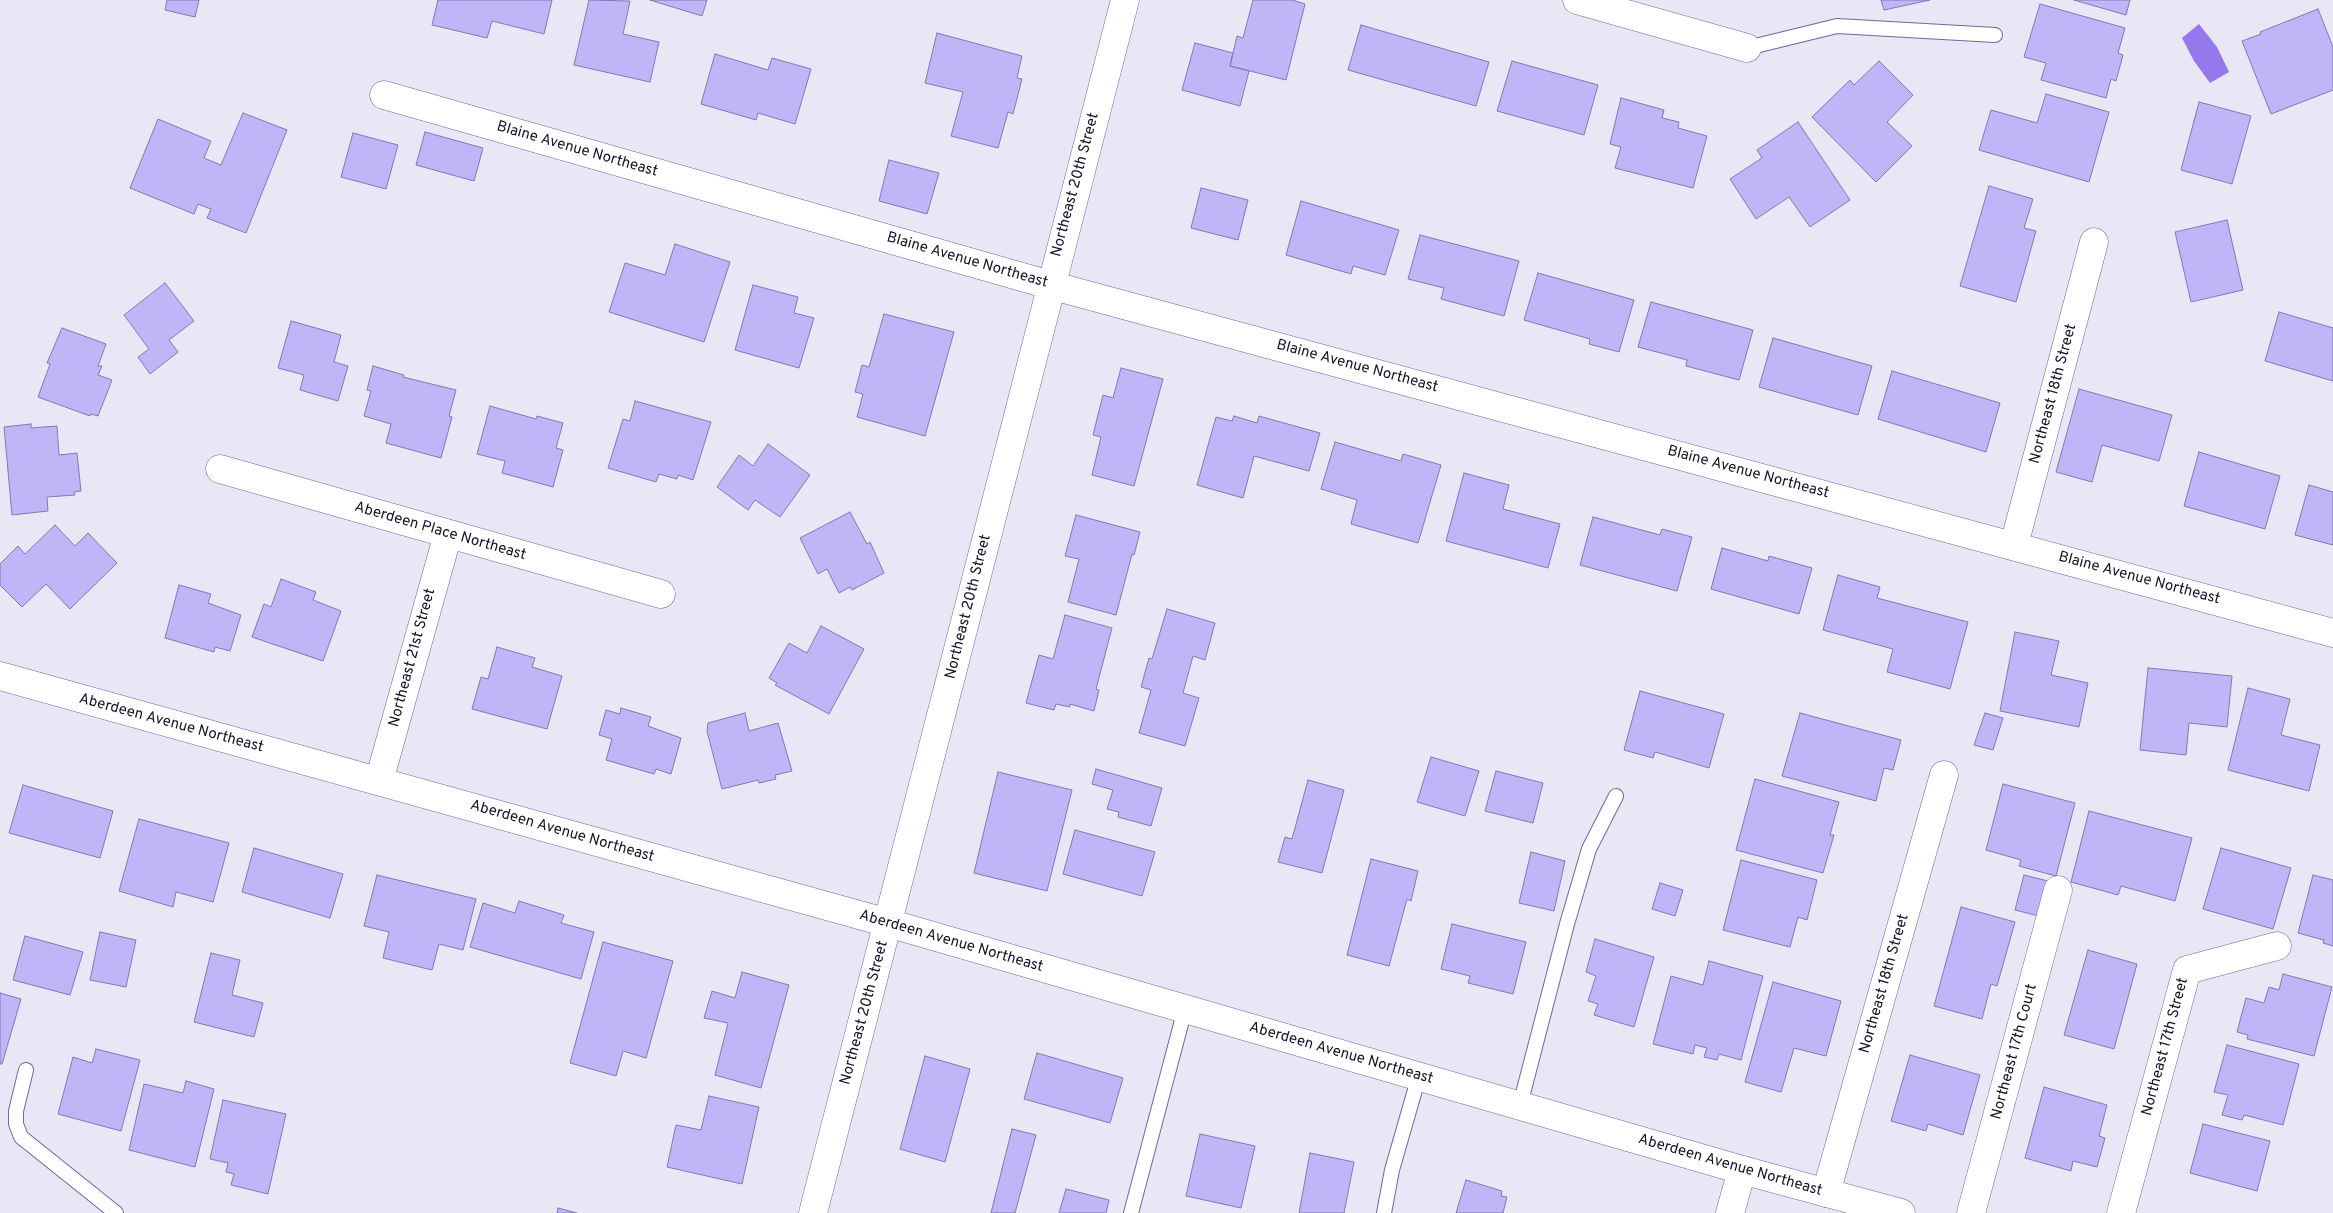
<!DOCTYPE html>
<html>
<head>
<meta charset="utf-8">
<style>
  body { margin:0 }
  canvas { display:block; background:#e9e7f5 }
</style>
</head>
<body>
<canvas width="2333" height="1213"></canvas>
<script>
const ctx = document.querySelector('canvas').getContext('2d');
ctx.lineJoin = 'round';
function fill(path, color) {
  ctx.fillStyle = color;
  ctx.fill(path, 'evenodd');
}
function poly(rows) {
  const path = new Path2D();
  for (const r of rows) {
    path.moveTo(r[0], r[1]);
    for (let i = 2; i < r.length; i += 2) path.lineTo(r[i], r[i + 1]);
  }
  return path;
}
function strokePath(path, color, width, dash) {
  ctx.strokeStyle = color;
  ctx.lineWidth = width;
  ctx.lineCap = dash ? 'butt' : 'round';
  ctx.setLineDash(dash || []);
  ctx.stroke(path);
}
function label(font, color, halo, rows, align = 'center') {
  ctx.font = font + ' Overpass,sans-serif';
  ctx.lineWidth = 4.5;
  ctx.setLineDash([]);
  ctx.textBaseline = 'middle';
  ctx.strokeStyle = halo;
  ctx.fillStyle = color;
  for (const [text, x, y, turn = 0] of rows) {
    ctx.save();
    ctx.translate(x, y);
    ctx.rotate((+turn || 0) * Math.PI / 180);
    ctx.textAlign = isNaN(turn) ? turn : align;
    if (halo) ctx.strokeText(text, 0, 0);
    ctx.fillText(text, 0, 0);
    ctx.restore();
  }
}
fill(poly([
  [2199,24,2217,47,2229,72,2210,83,2194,61,2182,38]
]), '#9578ed');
const building = poly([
  [167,0,199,0,195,17,165,10,167,0],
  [438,0,552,0,544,34,492,21,487,38,432,25,438,0],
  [589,0,630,1,623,34,659,42,650,82,574,65,589,0],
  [650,0,707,0,702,16,650,0],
  [1253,0,1292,0,1305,4,1286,80,1230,66,1237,36,1243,38,1253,0],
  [1881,0,1930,0,1884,10,1881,0],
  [2074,0,2130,0,2126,15,2074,0],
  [2040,4,2125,28,2118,53,2123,55,2116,81,2111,79,2106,98,2041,80,2046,63,2024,57,2040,4],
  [2318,9,2333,47,2333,90,2271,114,2242,41,2261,34,2260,32,2318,9],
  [1361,25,1489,62,1476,106,1348,70,1361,25],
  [937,33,1022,56,1017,78,1022,79,1013,114,1008,112,998,148,951,136,963,92,925,83,937,33],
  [1195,43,1233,53,1230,66,1249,71,1240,106,1182,90,1195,43],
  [715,54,768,70,772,58,811,69,795,124,758,113,756,120,701,104,715,54],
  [1512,61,1598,85,1584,135,1497,111,1512,61],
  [1879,61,1913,95,1887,122,1912,146,1876,182,1812,117,1850,80,1854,85,1879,61],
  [2046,94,2109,112,2089,182,1979,150,1991,110,2037,123,2046,94],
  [1621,98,1664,110,1662,118,1679,122,1678,128,1707,136,1693,188,1615,168,1621,147,1610,144,1621,98],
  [2199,102,2251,116,2232,184,2181,170,2199,102],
  [243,113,287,130,246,233,207,218,211,209,198,204,194,214,130,188,158,119,211,141,204,158,221,165,243,113],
  [1798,122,1850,200,1810,227,1789,197,1756,219,1730,179,1762,158,1757,150,1798,122],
  [425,132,483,148,474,181,416,165,425,132],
  [353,133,398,145,386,189,341,177,353,133],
  [889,160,939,173,927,214,879,201,889,160],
  [1989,186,2033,199,2024,228,2036,231,2016,302,1960,286,1989,186],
  [1201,188,1248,200,1238,240,1191,228,1201,188],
  [1301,201,1399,230,1385,275,1353,266,1351,274,1286,255,1301,201],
  [2227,220,2243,290,2191,302,2175,232,2227,220],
  [1420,235,1519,261,1504,316,1441,299,1444,288,1408,279,1420,235],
  [675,244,730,262,704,342,609,312,625,263,665,275,675,244],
  [1538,273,1634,300,1619,352,1589,344,1590,339,1524,320,1538,273],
  [165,283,194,321,169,340,178,352,150,374,138,357,149,349,124,315,165,283],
  [753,285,798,297,794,313,814,318,799,368,735,350,753,285],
  [1651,302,1753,330,1739,380,1686,366,1687,360,1638,347,1651,302],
  [2279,312,2333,328,2333,381,2265,361,2279,312],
  [884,314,954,332,925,436,857,417,863,394,855,392,862,365,869,367,884,314],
  [291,321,341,335,334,362,348,366,338,401,300,390,304,375,278,368,291,321],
  [62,328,106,344,98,366,102,366,98,375,112,380,98,416,91,414,90,416,38,397,50,364,47,363,62,328],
  [1773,338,1872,366,1858,415,1759,387,1773,338],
  [373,366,404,375,403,377,456,390,449,416,452,417,441,458,386,443,391,424,364,416,371,391,367,390,373,366],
  [1121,368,1163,379,1134,486,1092,475,1101,437,1093,435,1103,395,1113,398,1121,368],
  [1892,371,2000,403,1986,452,1878,419,1892,371],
  [2079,389,2172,415,2159,461,2102,445,2092,482,2056,472,2079,389],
  [635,401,711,422,693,480,678,475,677,479,659,474,656,482,608,468,623,419,630,421,635,401],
  [490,406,536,419,537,416,563,423,556,448,563,450,553,487,502,473,505,461,477,454,490,406],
  [1234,416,1257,423,1259,416,1320,433,1309,471,1254,456,1243,498,1197,485,1216,417,1232,421,1234,416],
  [31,424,31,428,57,426,59,455,77,453,81,491,74,492,75,495,47,497,48,511,12,515,4,427,31,424],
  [1335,442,1401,461,1403,454,1441,465,1418,543,1351,524,1357,500,1321,489,1335,442],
  [768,444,810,475,780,517,755,500,748,510,717,487,739,455,753,466,768,444],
  [2199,452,2280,476,2265,529,2184,506,2199,452],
  [1464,473,1509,485,1503,509,1560,524,1548,568,1446,541,1464,473],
  [2309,485,2333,492,2333,545,2295,535,2309,485],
  [850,512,867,544,870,542,884,573,852,590,850,587,839,593,827,569,818,574,800,538,850,512],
  [1076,515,1140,532,1134,555,1132,554,1116,615,1068,602,1079,559,1065,556,1076,515],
  [1593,517,1660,535,1662,529,1692,537,1677,591,1580,565,1593,517],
  [55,525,75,546,88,533,117,563,70,609,46,584,22,607,0,585,0,564,18,546,25,554,55,525],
  [1722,548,1768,561,1769,556,1812,568,1799,614,1711,589,1722,548],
  [1838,575,1880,587,1877,598,1968,622,1950,689,1887,672,1893,649,1823,630,1838,575],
  [281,579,316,592,313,600,341,611,323,661,252,637,264,604,271,607,281,579],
  [179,585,211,594,208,603,241,615,230,651,215,647,214,652,165,638,179,585],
  [1167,609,1215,623,1205,660,1193,656,1183,693,1199,698,1185,746,1139,733,1151,690,1141,687,1149,658,1152,659,1167,609],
  [1065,615,1112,628,1096,689,1099,690,1094,711,1070,704,1070,707,1056,704,1054,710,1026,703,1039,655,1053,659,1065,615],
  [821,626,864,649,829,714,775,685,777,683,769,678,789,643,807,653,821,626],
  [2015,632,2059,641,2051,675,2088,683,2079,727,2000,711,2015,632],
  [497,647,535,658,532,667,562,676,547,729,472,709,481,677,488,679,497,647],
  [2148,668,2232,676,2227,727,2189,723,2186,755,2140,750,2148,668],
  [2248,688,2290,699,2281,735,2320,745,2309,791,2228,770,2248,688],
  [1640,691,1724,714,1709,768,1655,752,1653,758,1624,750,1640,691],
  [621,708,651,717,648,726,681,738,671,774,656,769,654,774,606,760,612,739,599,735,606,710,620,714,621,708],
  [745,713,749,731,778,723,792,771,775,775,776,779,759,783,758,780,722,789,707,731,708,723,745,713],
  [1800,713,1901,740,1893,770,1884,768,1876,801,1782,776,1800,713],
  [1985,713,2003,718,1993,750,1974,745,1985,713],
  [1431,757,1479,771,1465,816,1417,802,1431,757],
  [1096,769,1162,788,1151,826,1118,817,1119,812,1107,809,1113,790,1092,784,1096,769],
  [1496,771,1543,783,1533,823,1485,811,1496,771],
  [998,772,1072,790,1047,891,974,873,998,772],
  [1755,779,1839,802,1830,835,1834,835,1823,873,1736,850,1755,779],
  [1308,780,1344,790,1322,873,1278,862,1285,837,1292,839,1308,780],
  [2003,784,2075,803,2056,876,2019,866,2021,860,1986,850,2003,784],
  [23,785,113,811,100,858,9,833,23,785],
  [2089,811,2192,838,2175,901,2121,886,2118,895,2071,882,2089,811],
  [139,819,229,843,213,902,176,892,173,907,119,891,139,819],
  [1075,830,1155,852,1142,896,1063,874,1075,830],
  [254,848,343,874,330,918,242,892,254,848],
  [2221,848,2291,868,2273,929,2203,909,2221,848],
  [1531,852,1565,861,1554,911,1519,903,1531,852],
  [1371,859,1418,871,1411,901,1407,899,1389,966,1347,955,1371,859],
  [1741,860,1817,880,1807,920,1798,917,1790,947,1723,930,1741,860],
  [377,875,476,899,463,950,439,944,432,970,383,958,389,932,364,926,377,875],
  [2024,875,2048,881,2039,916,2015,910,2024,875],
  [2313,875,2333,880,2333,946,2323,943,2324,940,2298,933,2313,875],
  [1660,883,1683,890,1675,916,1652,909,1660,883],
  [519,901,564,915,561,923,594,932,581,979,470,947,483,903,515,913,519,901],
  [1961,907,2015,922,1997,986,1991,984,1982,1019,1934,1006,1961,907],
  [1452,924,1526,942,1513,994,1468,983,1470,976,1441,969,1452,924],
  [100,932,136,940,126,987,90,980,100,932],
  [25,936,83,952,70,995,13,980,25,936],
  [1595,939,1654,957,1634,1027,1594,1015,1598,1004,1588,1001,1596,976,1586,972,1595,939],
  [603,942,673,961,646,1058,623,1051,616,1076,570,1063,603,942],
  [2088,950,2137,964,2114,1049,2064,1035,2088,950],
  [211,953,240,960,232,995,263,1003,254,1037,194,1022,211,953],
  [1709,961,1763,976,1741,1060,1719,1054,1717,1060,1704,1057,1707,1048,1695,1045,1693,1054,1653,1044,1671,976,1703,985,1709,961],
  [742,972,789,985,761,1088,715,1075,728,1023,704,1018,712,991,735,998,742,972],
  [2283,974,2332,987,2314,1056,2247,1039,2248,1035,2237,1032,2246,998,2264,1003,2269,987,2279,990,2283,974],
  [1773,982,1841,1001,1826,1056,1794,1048,1781,1092,1745,1082,1773,982],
  [0,993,21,999,2,1064,0,1064,0,993],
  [2227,1045,2299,1064,2283,1125,2244,1115,2242,1120,2222,1115,2228,1095,2214,1092,2227,1045],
  [96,1049,140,1060,121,1131,58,1114,73,1057,92,1063,96,1049],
  [1037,1053,1123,1078,1110,1123,1024,1099,1037,1053],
  [1910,1055,1980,1075,1963,1135,1928,1124,1926,1131,1891,1121,1910,1055],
  [925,1056,970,1069,945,1162,900,1149,925,1056],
  [186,1081,214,1089,195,1167,129,1150,144,1084,183,1093,186,1081],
  [2044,1087,2107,1105,2099,1136,2105,1138,2097,1167,2073,1161,2071,1171,2025,1158,2044,1087],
  [709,1096,759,1107,742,1184,667,1167,676,1125,701,1130,709,1096],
  [223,1100,286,1114,268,1194,231,1185,234,1174,226,1172,228,1163,210,1159,223,1100],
  [2203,1124,2270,1141,2257,1191,2190,1173,2203,1124],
  [1012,1129,1036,1135,1015,1213,991,1213,1012,1129],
  [1200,1134,1255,1146,1241,1208,1186,1196,1200,1134],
  [1310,1153,1354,1162,1344,1213,1299,1213,1310,1153],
  [1466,1180,1502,1191,1501,1196,1507,1197,1503,1213,1456,1213,1466,1180],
  [1066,1189,1109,1200,1106,1213,1059,1213,1066,1189],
  [558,1208,577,1213,557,1213,558,1208]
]);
fill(building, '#c1b5f8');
strokePath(building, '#8377b6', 1);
const service = poly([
  [1747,48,1837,26,1995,35],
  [26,1070,16,1111,16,1124,21,1137,116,1213],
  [1520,1105,1567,924,1589,849,1616,796],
  [1131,1213,1185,1009],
  [1384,1213,1392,1170,1419,1076]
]);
const minor = poly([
  [1577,0,1747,48],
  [384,95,1050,285,2333,633],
  [220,469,661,594],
  [2014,545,2094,242],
  [379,781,448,534],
  [1826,1193,1944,775],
  [813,1213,1125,0],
  [1730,1213,1742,1170],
  [1971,1213,2058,890],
  [2121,1213,2187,970,2277,946]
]);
const tertiary = poly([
  [0,676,888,923,1742,1170,1901,1213]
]);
strokePath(service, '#7265a3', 16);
strokePath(minor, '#7265a3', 29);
strokePath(tertiary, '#7265a3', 29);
strokePath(service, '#fff', 14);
strokePath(minor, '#fff', 28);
strokePath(tertiary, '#fff', 28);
label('15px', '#161028', '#fff', [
  ["Blaine Avenue Northeast",577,150,16],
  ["Northeast 20th Street",1076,185,-75],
  ["Blaine Avenue Northeast",967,261,16],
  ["Blaine Avenue Northeast",1357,367,15],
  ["Northeast 18th Street",2054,394,-75],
  ["Blaine Avenue Northeast",1748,473,15],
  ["Aberdeen Place Northeast",440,532,16],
  ["Blaine Avenue Northeast",2139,579,15],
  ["Northeast 20th Street",969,607,-76],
  ["Northeast 21st Street",413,658,-75],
  ["Aberdeen Avenue Northeast",171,724,15],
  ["Aberdeen Avenue Northeast",562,832,16],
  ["Aberdeen Avenue Northeast",951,942,16],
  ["Northeast 18th Street",1885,984,-74],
  ["Northeast 20th Street",865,1013,-75],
  ["Northeast 17th Street",2166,1047,-75],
  ["Northeast 17th Court",2015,1052,-75],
  ["Aberdeen Avenue Northeast",1341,1054,16],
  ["Aberdeen Avenue Northeast",1730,1166,16]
]);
</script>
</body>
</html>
